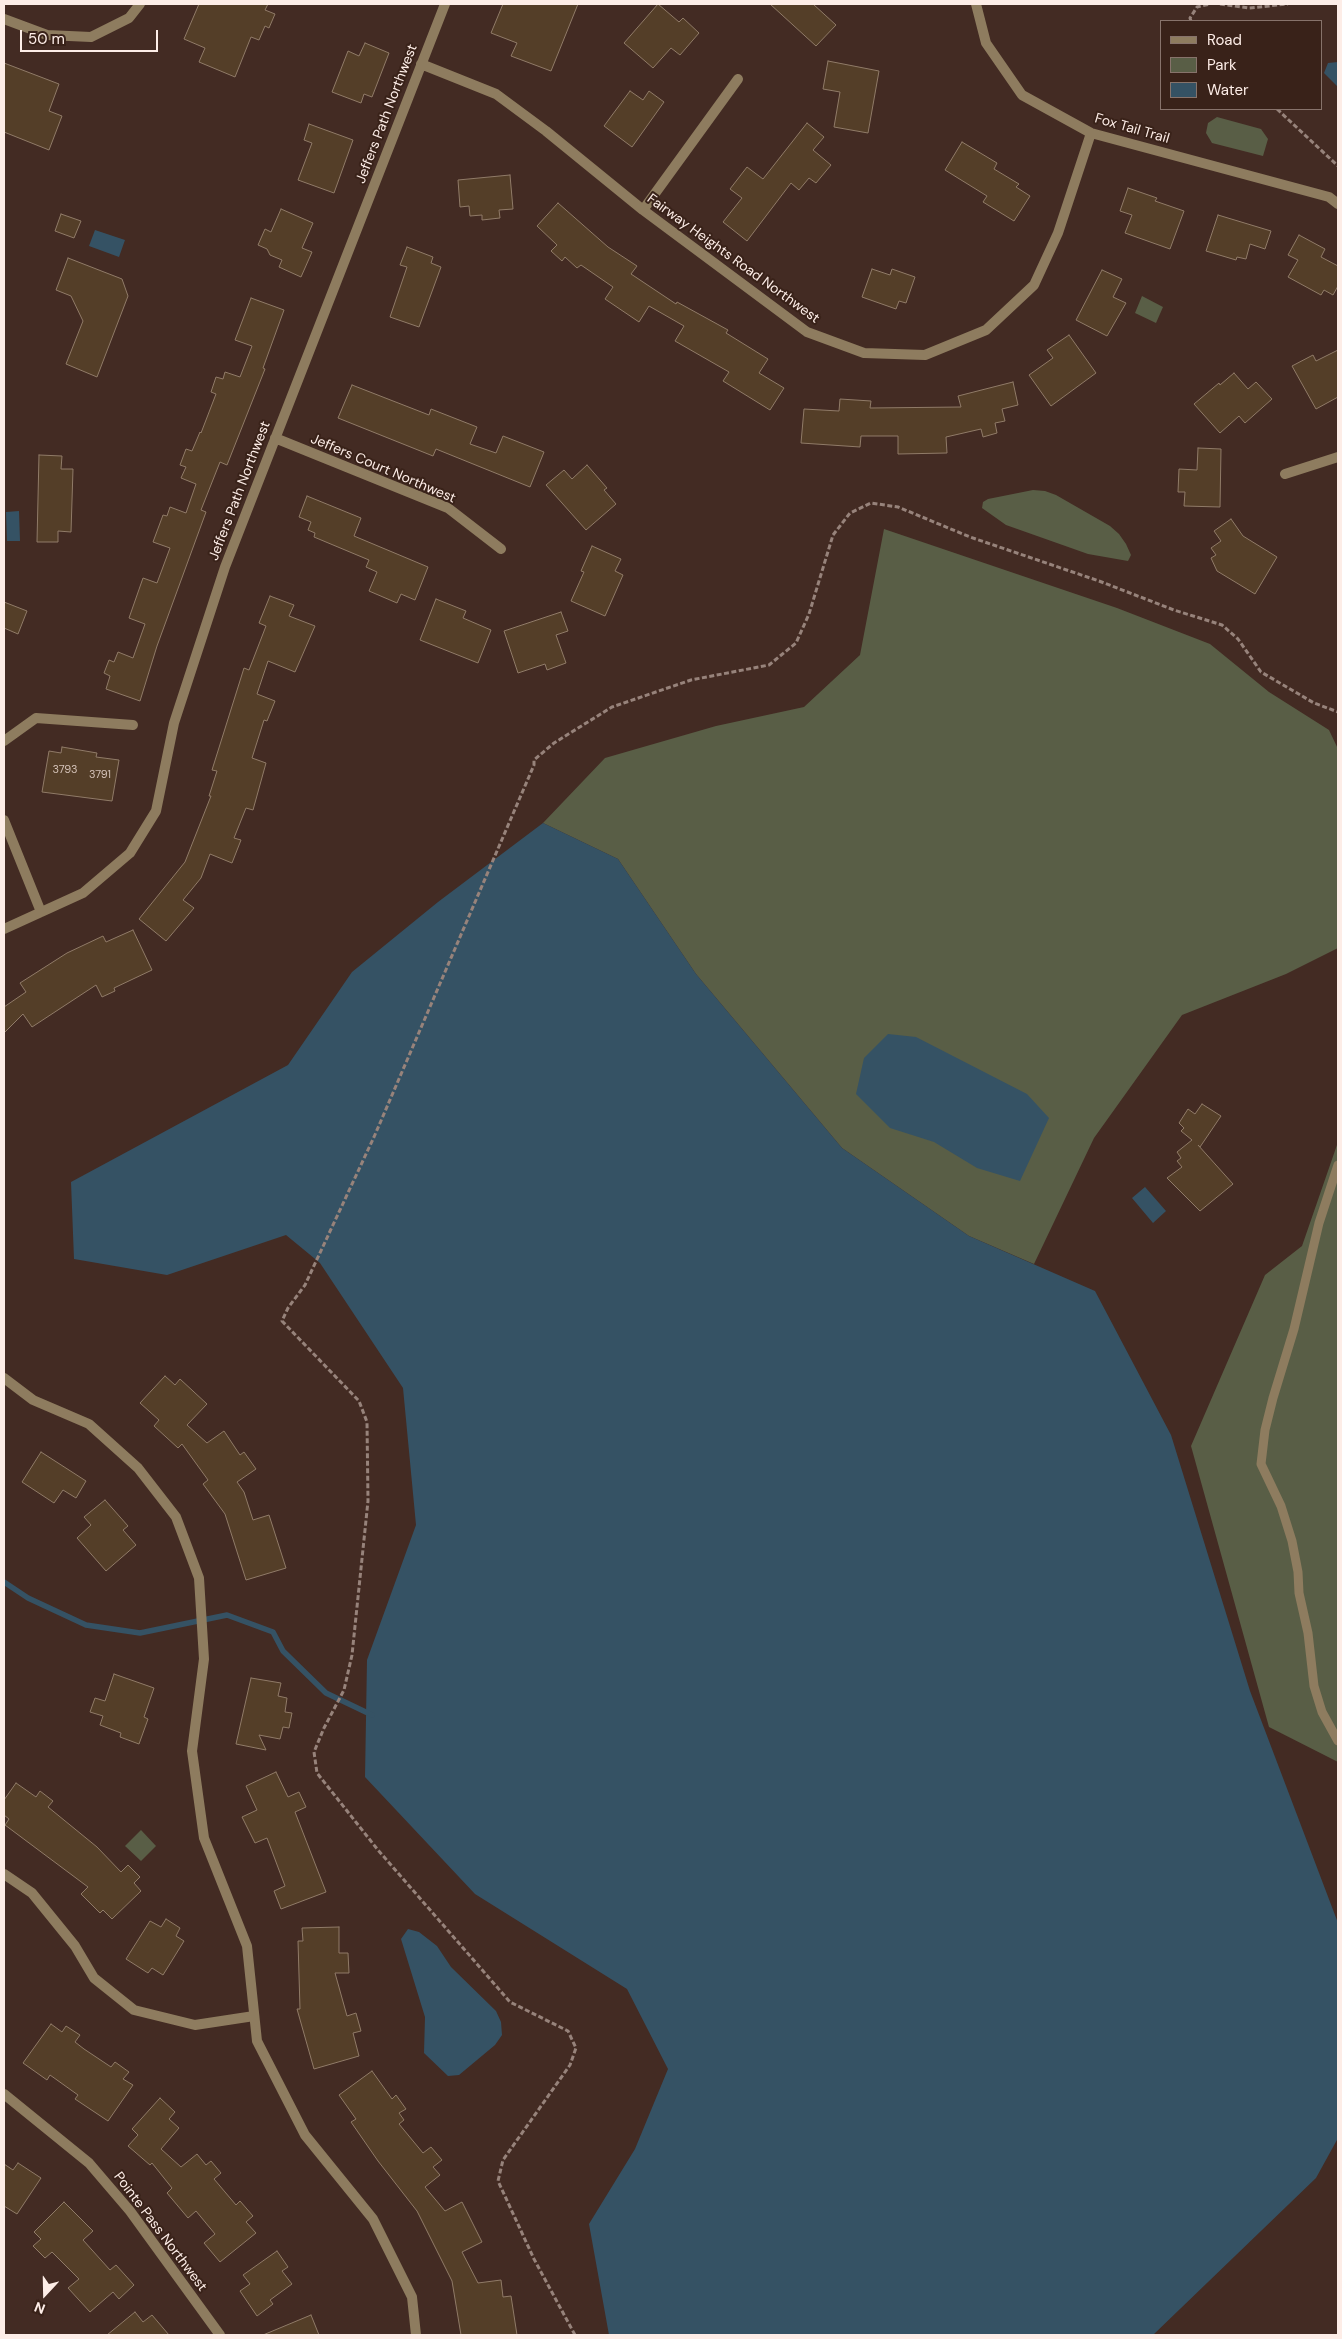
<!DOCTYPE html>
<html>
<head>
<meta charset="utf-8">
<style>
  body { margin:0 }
  #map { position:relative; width:1342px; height:2339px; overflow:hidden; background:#432b23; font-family:"DM Sans",sans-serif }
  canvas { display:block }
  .frame { position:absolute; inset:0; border:5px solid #fdede7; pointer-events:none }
  .legend { position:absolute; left:1160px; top:20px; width:162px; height:90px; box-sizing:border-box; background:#392219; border:1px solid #87736b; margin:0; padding:6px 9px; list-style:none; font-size:15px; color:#fdede7 }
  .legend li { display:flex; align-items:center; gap:10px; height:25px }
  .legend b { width:25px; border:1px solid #87736b }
  .north { position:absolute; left:20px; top:2269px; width:50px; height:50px; -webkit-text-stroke:4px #392219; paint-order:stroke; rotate:201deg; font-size:14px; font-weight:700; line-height:20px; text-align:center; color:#fdede7 }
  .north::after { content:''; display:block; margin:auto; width:18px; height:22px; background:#fdede7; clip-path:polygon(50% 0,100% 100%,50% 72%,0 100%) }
  .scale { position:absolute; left:20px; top:30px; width:138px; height:22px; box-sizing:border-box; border:2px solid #fdede7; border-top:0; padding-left:6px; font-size:15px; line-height:18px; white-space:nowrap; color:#fdede7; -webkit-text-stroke:4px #392219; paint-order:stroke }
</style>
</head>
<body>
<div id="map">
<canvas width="1342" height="2339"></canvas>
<div class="frame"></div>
<ul class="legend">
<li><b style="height:6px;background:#8e7c5f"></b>Road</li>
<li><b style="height:14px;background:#595e46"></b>Park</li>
<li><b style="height:14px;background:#355264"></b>Water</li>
</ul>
<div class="north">N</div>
<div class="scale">50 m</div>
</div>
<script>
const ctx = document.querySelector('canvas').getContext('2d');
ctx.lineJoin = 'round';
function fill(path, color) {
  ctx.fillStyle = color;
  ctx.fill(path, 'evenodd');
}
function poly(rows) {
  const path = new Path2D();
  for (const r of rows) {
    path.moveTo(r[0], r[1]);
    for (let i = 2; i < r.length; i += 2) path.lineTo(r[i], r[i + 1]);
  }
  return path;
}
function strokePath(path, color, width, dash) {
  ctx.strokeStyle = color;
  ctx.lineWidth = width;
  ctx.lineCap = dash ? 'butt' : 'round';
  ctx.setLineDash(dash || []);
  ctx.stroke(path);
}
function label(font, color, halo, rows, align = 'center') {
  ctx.font = font + ' "DM Sans",sans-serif';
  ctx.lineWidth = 4;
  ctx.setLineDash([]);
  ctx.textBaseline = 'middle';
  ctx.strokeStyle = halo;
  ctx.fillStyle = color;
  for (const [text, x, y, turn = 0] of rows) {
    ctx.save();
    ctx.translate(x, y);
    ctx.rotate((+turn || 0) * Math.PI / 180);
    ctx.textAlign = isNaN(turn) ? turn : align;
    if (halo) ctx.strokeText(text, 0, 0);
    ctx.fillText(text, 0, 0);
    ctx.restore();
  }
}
fill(poly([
  [1217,117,1261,129,1268,139,1263,156,1212,143,1206,133,1208,123],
  [1142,296,1163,307,1156,323,1135,313],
  [1033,490,1045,491,1056,495,1110,526,1119,534,1126,544,1131,555,1128,561,1088,554,1006,525,982,508,983,502,988,499],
  [884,529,1117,608,1210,644,1269,692,1329,730,1338,749,1338,948,1286,974,1182,1015,1094,1138,1034,1264,969,1236,842,1148,696,974,618,859,543,823,605,758,716,726,804,707,860,655],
  [1338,1142,1338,1762,1269,1727,1191,1446,1265,1275,1302,1246],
  [141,1830,156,1846,141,1861,125,1846]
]), '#595e46');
fill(poly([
  [1338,62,1338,87,1324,73,1328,63],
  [95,230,125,240,119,257,89,246],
  [19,511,20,541,7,541,6,512],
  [543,823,618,859,696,974,842,1148,969,1236,1095,1291,1171,1435,1250,1691,1338,1923,1338,2138,1316,2178,1153,2335,609,2335,589,2224,635,2149,668,2069,627,1989,475,1894,365,1777,367,1660,416,1525,403,1388,320,1263,286,1235,167,1275,74,1259,71,1182,288,1065,352,972,438,902],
  [888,1034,916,1037,1027,1094,1049,1118,1020,1181,977,1168,934,1142,890,1128,856,1094,864,1058],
  [1145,1187,1166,1211,1153,1223,1132,1198],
  [408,1929,419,1932,437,1946,451,1967,496,2011,501,2022,502,2035,495,2045,459,2075,448,2076,424,2053,425,2017,401,1939]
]), '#355264');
strokePath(poly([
  [4,1582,28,1598,86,1625,140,1633,227,1615,273,1632,283,1651,326,1693,372,1715]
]), '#355264', 5.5);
const building = poly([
  [199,4,268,4,265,10,275,14,269,28,265,26,259,40,251,37,235,77,199,62,205,48,184,39,199,4],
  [503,4,578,4,551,71,511,56,517,43,491,33,503,4],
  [658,4,679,22,683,18,699,33,680,55,671,48,653,68,624,43,658,4],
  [770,4,813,4,836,25,816,46,770,4],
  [365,43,389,53,372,97,364,94,361,103,332,92,348,51,359,56,365,43],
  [828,61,879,71,868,133,834,127,840,92,823,89,828,61],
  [4,63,59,84,49,111,62,116,49,150,4,132,4,63],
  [630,91,643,100,649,91,664,102,632,147,604,126,630,91],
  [807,123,824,137,813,150,831,165,816,183,809,178,799,190,791,183,747,241,723,222,742,198,730,189,747,167,763,179,807,123],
  [309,124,353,140,334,193,298,180,312,143,304,140,309,124],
  [962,142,997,163,994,169,1019,184,1016,187,1030,196,1014,221,983,202,987,196,945,170,962,142],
  [510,175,513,209,499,210,500,218,482,220,482,215,470,216,469,206,460,207,458,180,510,175],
  [1128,188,1157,198,1155,201,1184,211,1170,249,1125,233,1132,215,1120,211,1128,188],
  [558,203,608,247,637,266,631,274,676,304,677,302,728,330,726,333,768,359,759,373,784,388,770,410,723,381,729,372,675,341,684,326,649,306,639,322,605,299,613,287,581,265,577,268,565,257,562,261,551,251,557,245,537,226,558,203],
  [281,209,313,223,302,248,312,252,301,277,279,267,282,260,270,255,267,249,258,245,265,229,271,232,281,209],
  [61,214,81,221,74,238,55,231,61,214],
  [1218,215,1271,231,1265,249,1250,244,1246,259,1237,257,1236,260,1206,251,1218,215],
  [1299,235,1325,249,1321,257,1338,266,1338,286,1333,295,1324,290,1321,295,1288,277,1298,260,1288,255,1299,235],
  [407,247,433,257,431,263,441,267,419,327,390,317,407,267,400,265,407,247],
  [68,258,122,279,128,296,97,377,66,364,83,321,71,296,56,290,68,258],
  [872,269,890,275,892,269,915,277,906,303,899,301,896,309,862,297,872,269],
  [1102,270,1122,279,1113,297,1126,303,1107,336,1076,320,1102,270],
  [251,298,284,310,263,368,265,369,227,465,220,462,201,510,206,512,157,646,140,701,106,689,110,676,104,673,109,660,114,662,118,652,133,658,145,624,129,618,143,578,157,583,170,548,153,542,163,515,167,516,170,507,186,513,196,484,181,478,186,467,180,465,186,449,192,451,200,432,201,433,216,394,211,392,216,377,223,379,225,372,240,377,252,346,235,340,251,298],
  [1069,335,1096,373,1051,406,1029,375,1053,358,1047,350,1069,335],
  [1338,350,1338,397,1316,409,1292,366,1313,355,1316,361,1338,350],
  [1234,373,1248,389,1256,382,1272,399,1245,423,1239,416,1220,433,1194,404,1219,383,1220,385,1234,373],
  [1013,382,1018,405,1002,409,1005,421,995,423,997,433,983,437,981,429,946,437,947,453,898,454,898,436,861,436,860,447,801,443,804,409,839,411,840,399,871,401,870,408,961,407,958,396,1013,382],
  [352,385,429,415,431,409,477,427,470,444,496,453,503,436,544,452,530,487,436,449,433,456,338,418,352,385],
  [1198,448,1221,449,1220,507,1184,506,1185,492,1178,492,1179,469,1197,470,1198,448],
  [39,455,62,456,61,469,73,469,71,532,58,531,58,542,37,542,39,455],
  [587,465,607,488,604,490,616,504,586,530,546,485,564,470,572,479,587,465],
  [307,496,361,518,354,536,428,567,415,600,401,594,397,603,369,591,377,572,366,567,369,560,314,537,315,533,308,530,311,522,299,517,307,496],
  [1231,519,1243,536,1277,557,1255,594,1217,571,1211,558,1216,555,1211,548,1221,541,1214,531,1231,519],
  [592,546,621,559,615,571,623,575,605,616,571,601,584,572,581,571,592,546],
  [270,596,294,605,289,616,315,626,295,672,268,661,257,694,275,701,267,721,264,720,252,758,266,763,253,810,246,808,234,838,241,840,232,863,210,854,201,878,183,900,194,908,166,941,139,919,185,862,211,796,209,796,217,771,212,770,244,668,249,670,266,626,259,623,270,596],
  [436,599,466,611,463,618,491,630,478,663,420,640,436,599],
  [4,602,27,611,18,634,4,628,4,602],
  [561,612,568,631,556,635,566,663,547,670,545,664,518,673,504,631,561,612],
  [62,747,97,753,96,757,119,760,112,801,42,792,49,751,61,753,62,747],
  [133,930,152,970,114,988,115,991,102,997,96,985,32,1027,23,1014,4,1033,4,1007,26,992,20,983,67,953,103,936,106,942,133,930],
  [1202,1104,1221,1116,1200,1147,1198,1145,1233,1184,1200,1211,1167,1178,1182,1167,1177,1161,1181,1158,1177,1152,1192,1140,1181,1131,1184,1128,1179,1123,1188,1109,1195,1114,1202,1104],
  [165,1376,175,1385,180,1379,207,1404,187,1425,207,1443,224,1431,240,1455,244,1452,256,1469,237,1482,244,1492,253,1520,269,1515,286,1568,246,1580,225,1514,203,1484,208,1480,182,1444,178,1448,154,1426,159,1420,140,1403,165,1376],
  [41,1452,86,1481,76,1498,63,1490,54,1503,22,1482,41,1452],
  [105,1500,128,1526,123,1530,136,1545,106,1571,77,1538,91,1525,84,1517,105,1500],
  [114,1674,154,1688,144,1717,148,1719,139,1744,120,1737,121,1733,100,1725,103,1716,90,1712,95,1698,105,1701,114,1674],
  [251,1678,281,1683,278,1696,287,1698,285,1712,292,1713,289,1728,283,1727,280,1739,259,1735,266,1750,236,1744,251,1678],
  [276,1772,288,1797,299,1792,306,1807,295,1812,326,1892,281,1909,274,1891,285,1886,267,1838,255,1843,242,1817,257,1810,246,1786,276,1772],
  [16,1783,36,1797,40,1791,53,1801,48,1807,97,1847,121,1872,128,1865,140,1877,134,1883,141,1891,112,1919,103,1910,100,1913,81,1894,88,1887,5,1825,9,1819,4,1815,4,1800,16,1783],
  [166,1919,180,1928,176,1936,184,1941,163,1975,152,1968,148,1973,126,1959,150,1921,161,1927,166,1919],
  [339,1927,339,1953,348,1953,349,1973,335,1973,347,2016,356,2013,361,2031,353,2033,359,2056,314,2069,297,2009,300,2009,298,1941,303,1941,302,1928,339,1927],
  [51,2024,62,2032,66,2026,80,2035,75,2042,84,2049,111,2067,115,2062,129,2072,123,2079,133,2085,108,2121,75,2099,78,2095,50,2075,47,2080,23,2063,51,2024],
  [372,2071,392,2099,396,2095,406,2109,399,2113,404,2120,399,2124,423,2153,431,2147,442,2160,433,2167,440,2175,425,2187,445,2211,462,2202,482,2242,462,2252,478,2283,501,2280,503,2297,511,2296,517,2335,461,2335,452,2281,417,2211,378,2161,351,2122,356,2119,339,2095,372,2071],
  [160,2098,175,2112,169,2119,179,2128,161,2149,181,2167,197,2154,206,2165,211,2161,221,2173,214,2179,236,2205,240,2201,253,2216,246,2222,256,2233,220,2262,204,2243,215,2234,196,2211,188,2218,167,2193,172,2188,152,2163,150,2165,128,2146,138,2135,132,2129,160,2098],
  [18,2163,41,2178,17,2214,4,2206,4,2164,13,2170,18,2163],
  [64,2202,93,2231,83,2240,110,2270,116,2265,134,2285,119,2299,113,2292,90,2312,68,2288,79,2279,52,2252,45,2258,33,2246,41,2239,34,2232,64,2202],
  [277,2251,288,2267,282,2271,292,2284,270,2300,273,2304,257,2316,240,2291,250,2284,243,2275,277,2251],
  [135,2312,143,2322,152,2315,169,2335,107,2335,135,2312],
  [311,2315,319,2335,263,2335,311,2315]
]);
fill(building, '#543e28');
strokePath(building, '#907b68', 1);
strokePath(poly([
  [1220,4,1249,8,1288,4],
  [1191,21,1190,18,1197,7,1210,4],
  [1277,109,1338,166],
  [575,2335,534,2259,498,2181,503,2160,570,2065,576,2048,568,2031,510,2002,378,1850,317,1773,314,1752,324,1728,344,1690,352,1655,368,1501,367,1422,359,1401,282,1321,288,1308,305,1285,374,1137,534,765,534,760,554,743,612,707,691,680,769,665,796,643,809,614,833,535,850,513,871,503,898,507,970,537,1099,581,1174,610,1222,625,1238,639,1261,672,1314,703,1338,712]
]), '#97837b', 3, [5, 2.5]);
strokePath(poly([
  [1338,1165,1319,1223,1294,1329,1273,1398,1265,1430,1261,1464,1281,1506,1292,1541,1298,1572,1299,1593,1308,1633,1314,1686,1322,1712,1338,1741]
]), '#8e7c5f', 9);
strokePath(poly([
  [976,4,986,43,1022,95,1091,133,1329,197,1338,204],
  [4,19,47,35,91,37,129,18,140,4],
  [421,64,496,94,546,131,643,210,807,332,864,353,925,355,986,330,1034,285,1058,233,1091,133],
  [643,210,738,79],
  [275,438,448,508,501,549],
  [1285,474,1338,457],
  [4,741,36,718,133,725],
  [4,820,41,912],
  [4,929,83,893,130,853,156,811,174,723,225,567,445,4],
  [4,1378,33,1400,89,1424,138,1468,176,1517,199,1578,204,1659,192,1751,204,1838,247,1946,257,2041,305,2135,373,2219,412,2297,416,2335],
  [4,1874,32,1893,75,1946,94,1978,134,2010,195,2025,254,2016],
  [4,2094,89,2163,130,2211,220,2335]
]), '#8e7c5f', 10);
label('11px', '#d3c1b7', null, [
  ["3793",65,770],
  ["3791",100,775]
]);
label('14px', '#fdede7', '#392219', [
  ["Jeffers Path Northwest",387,114,-69],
  ["Fox Tail Trail",1132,129,16],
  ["Fairway Heights Road Northwest",733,259,36],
  ["Jeffers Court Northwest",383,469,23],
  ["Jeffers Path Northwest",240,491,-69],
  ["Pointe Pass Northwest",160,2232,53]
]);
</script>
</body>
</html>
